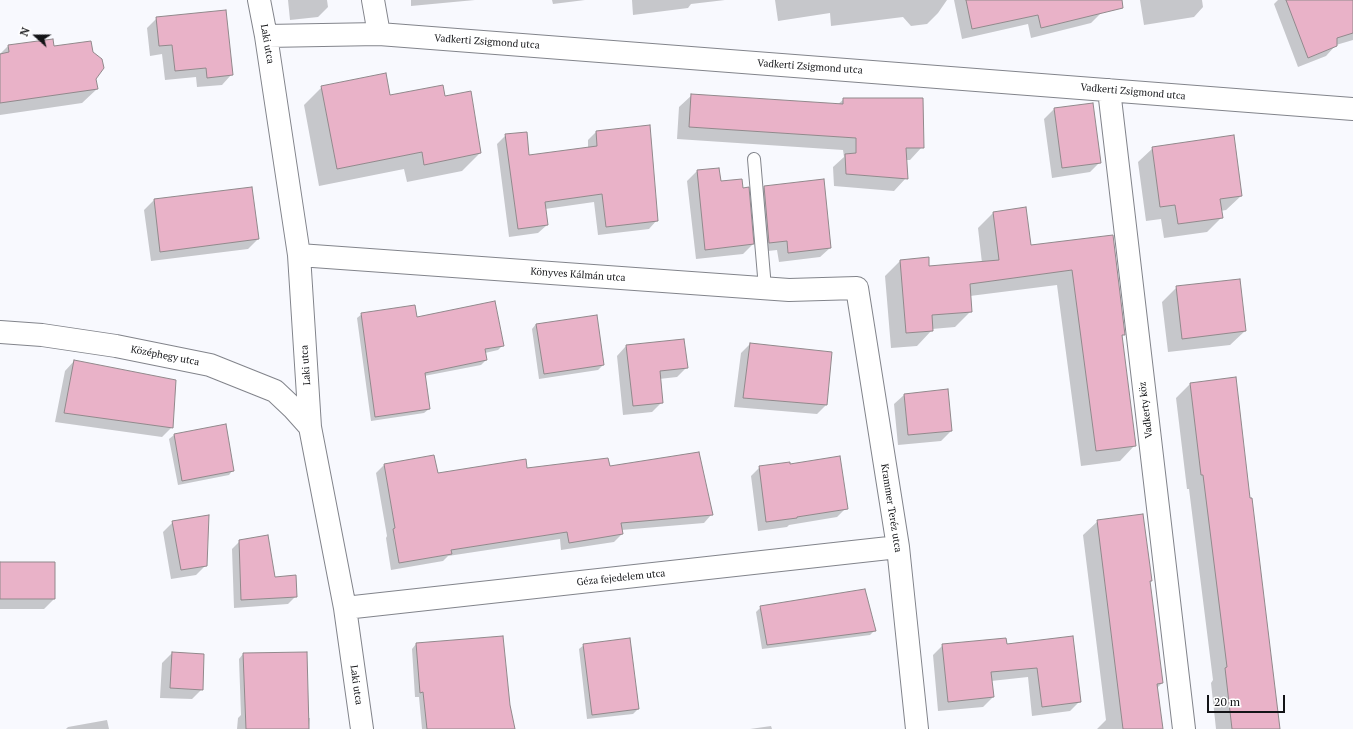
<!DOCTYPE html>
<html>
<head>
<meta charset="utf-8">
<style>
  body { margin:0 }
  #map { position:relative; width:1353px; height:729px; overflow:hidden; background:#f8f9fe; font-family:"PT Serif",serif }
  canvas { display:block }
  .north { position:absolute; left:16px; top:16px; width:40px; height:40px; -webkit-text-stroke:3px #fff; paint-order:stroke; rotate:291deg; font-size:11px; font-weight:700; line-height:16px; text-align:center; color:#131417 }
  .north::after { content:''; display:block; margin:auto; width:14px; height:18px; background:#131417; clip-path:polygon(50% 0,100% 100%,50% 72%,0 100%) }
  .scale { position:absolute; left:1207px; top:695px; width:78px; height:18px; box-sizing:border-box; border:2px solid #131417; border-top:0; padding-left:5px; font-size:12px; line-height:14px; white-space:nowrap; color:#131417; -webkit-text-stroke:3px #fff; paint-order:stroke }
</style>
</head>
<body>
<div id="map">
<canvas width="1353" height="729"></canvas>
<div class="north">N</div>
<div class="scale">20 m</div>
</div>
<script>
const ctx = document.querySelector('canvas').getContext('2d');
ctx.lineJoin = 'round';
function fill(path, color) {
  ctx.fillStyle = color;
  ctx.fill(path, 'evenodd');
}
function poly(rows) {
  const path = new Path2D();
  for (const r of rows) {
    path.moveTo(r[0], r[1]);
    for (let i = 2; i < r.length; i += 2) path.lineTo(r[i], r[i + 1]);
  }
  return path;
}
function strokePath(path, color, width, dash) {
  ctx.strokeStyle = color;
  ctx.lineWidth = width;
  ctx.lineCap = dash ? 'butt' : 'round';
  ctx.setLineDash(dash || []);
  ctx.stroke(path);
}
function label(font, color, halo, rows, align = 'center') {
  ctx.font = font + ' "PT Serif",serif';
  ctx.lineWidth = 3.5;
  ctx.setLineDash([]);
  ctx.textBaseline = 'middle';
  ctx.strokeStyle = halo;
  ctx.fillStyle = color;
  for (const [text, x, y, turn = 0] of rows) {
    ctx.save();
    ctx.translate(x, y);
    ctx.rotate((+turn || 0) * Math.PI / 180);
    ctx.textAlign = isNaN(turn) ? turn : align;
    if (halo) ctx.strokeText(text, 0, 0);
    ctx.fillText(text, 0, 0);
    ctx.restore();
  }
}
fill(poly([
  [288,0,327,0,328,7,318,17,290,20],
  [411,0,475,0,411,6],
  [552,0,585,0,553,4],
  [632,0,725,0,691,4,688,8,633,15],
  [775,0,947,0,938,13,927,24,911,26,903,17,831,26,830,13,778,21],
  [954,0,1098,0,1101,13,1091,23,1031,38,1028,24,962,39],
  [1140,0,1202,0,1203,7,1194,17,1144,25],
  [1278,0,1353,0,1353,40,1336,45,1326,56,1298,67,1274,4],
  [157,18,231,75,222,85,197,87,196,77,165,80,162,54,150,56,147,28],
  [8,46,95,78,97,89,82,103,0,115,0,54],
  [322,87,389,96,480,153,462,171,407,182,404,169,319,186,304,105],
  [692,95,837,105,844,99,922,147,910,160,906,160,906,178,894,191,834,186,833,167,844,157,843,150,677,139,679,107],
  [1092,104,1100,162,1090,172,1052,178,1044,119,1054,109],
  [596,132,657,220,649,229,598,235,594,202,545,209,547,225,538,233,509,237,497,144,506,135,529,156,588,148,588,140],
  [1153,148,1241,196,1226,210,1220,211,1221,218,1207,232,1164,238,1161,219,1146,221,1138,162],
  [718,169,720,182,753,244,743,254,696,259,687,181,697,171],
  [764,187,830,248,820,257,779,262,777,250,759,252,754,197],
  [154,200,258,239,248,249,151,261,144,210],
  [994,212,1031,247,1112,236,1124,334,1121,337,1135,445,1120,461,1081,466,1057,285,970,296,971,311,955,327,932,329,932,330,917,346,891,348,885,276,900,261,928,258,928,267,982,263,978,228],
  [1177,287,1245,331,1230,345,1168,352,1162,302],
  [362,314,503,345,498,350,485,353,486,360,481,365,424,376,429,409,424,413,371,421,357,318],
  [536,324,603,365,598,370,539,379,532,329],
  [750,344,831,353,826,405,817,414,734,407,741,353],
  [626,346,686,368,677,377,659,379,662,402,652,412,623,415,617,356],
  [74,361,172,427,162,437,55,422,65,371],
  [1190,384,1249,500,1279,729,1216,729,1211,683,1213,680,1189,489,1187,489,1176,398],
  [904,395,951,431,941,441,898,445,894,404],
  [225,425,233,470,229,475,178,485,169,439,174,435],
  [384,465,437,474,609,467,711,515,704,523,621,530,622,534,614,542,561,550,560,539,448,556,443,561,391,570,386,538,387,536,376,473],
  [789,465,846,508,837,517,789,525,787,527,758,531,751,476,760,467],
  [1098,521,1151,581,1149,583,1162,683,1157,688,1162,729,1097,729,1106,720,1083,535],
  [173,522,206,565,196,575,171,579,163,532],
  [240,541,274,578,296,596,288,604,234,608,232,549],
  [0,563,54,563,54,599,44,609,0,609],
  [761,607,875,630,870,635,762,649,756,612],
  [1072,637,1080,701,1070,711,1032,716,1028,677,991,681,993,697,983,707,938,711,933,655,943,645,1006,645],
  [416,644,514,729,422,729,419,697,415,697,412,649],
  [584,645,638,709,633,714,587,719,579,649],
  [172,653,202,689,192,699,160,698,162,663],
  [243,654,307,718,310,718,309,729,237,729,238,718,241,715,239,659],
  [107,720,109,729,66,729,68,727],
  [771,726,772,729,750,729]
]), '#0003');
const building = poly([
  [966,0,1122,0,1123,8,1041,28,1038,15,972,29,966,0],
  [1286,0,1353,0,1353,33,1337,38,1337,46,1308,58,1286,0],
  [226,10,233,75,207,78,206,68,175,71,172,45,159,46,156,17,226,10],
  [53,39,54,46,91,41,93,52,102,59,104,68,96,79,98,89,0,103,0,54,9,52,8,45,53,39],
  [386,73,390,95,443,85,445,96,471,91,481,153,424,165,422,152,337,169,321,86,386,73],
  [691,94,843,104,843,98,923,98,924,148,906,148,908,179,846,174,845,154,856,153,856,138,689,127,691,94],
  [1093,103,1101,163,1062,168,1054,108,1093,103],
  [650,125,658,221,606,227,602,194,545,202,548,225,518,229,505,134,527,132,529,155,597,146,596,131,650,125],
  [1234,135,1242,196,1220,199,1223,218,1178,224,1175,205,1160,207,1152,147,1234,135],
  [719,168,721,181,742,179,743,188,749,187,754,244,705,250,697,170,719,168],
  [824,179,831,248,788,253,787,241,769,243,764,186,824,179],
  [252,187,259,239,160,252,154,199,252,187],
  [1026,207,1031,245,1113,235,1125,335,1122,335,1136,446,1096,451,1072,270,970,284,972,312,932,315,933,331,906,333,900,260,929,257,929,266,999,260,993,212,1026,207],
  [1240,279,1246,331,1182,339,1176,286,1240,279],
  [495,301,504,346,485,349,487,360,425,373,430,409,375,417,361,313,415,305,417,317,495,301],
  [597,315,604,365,544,374,536,324,597,315],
  [684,339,688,368,660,371,663,403,633,406,626,345,684,339],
  [750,343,832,352,827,405,743,398,750,343],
  [74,360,176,380,173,428,64,413,74,360],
  [1236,377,1250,498,1252,498,1280,729,1232,729,1225,668,1227,667,1203,475,1201,475,1190,383,1236,377],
  [948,389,952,431,908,435,904,394,948,389],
  [226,424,234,471,182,481,174,434,226,424],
  [699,452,713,515,621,523,623,534,569,543,567,532,451,550,452,554,399,563,393,529,395,528,384,464,434,455,438,473,526,459,527,468,608,458,610,466,699,452],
  [840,456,848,509,797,517,797,518,766,522,759,466,790,462,790,464,840,456],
  [1143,514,1152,581,1150,581,1163,683,1157,684,1163,729,1123,729,1097,520,1143,514],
  [209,515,207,566,181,570,172,521,209,515],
  [268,535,275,577,296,575,297,597,241,600,239,540,268,535],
  [0,562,55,562,55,599,0,599,0,562],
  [865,589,876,631,767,645,760,606,865,589],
  [503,636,510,705,515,729,427,729,423,692,420,693,416,643,503,636],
  [1073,636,1081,702,1042,707,1037,668,991,672,994,697,948,702,942,644,1006,638,1007,644,1073,636],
  [630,638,639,709,592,715,583,644,630,638],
  [172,652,204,654,203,690,170,688,172,652],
  [307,652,309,729,246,729,243,653,307,652]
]);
fill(building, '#e9b2c8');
strokePath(building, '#91898c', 1);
const lane = poly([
  [754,159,765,288]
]);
const street = poly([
  [259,0,266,36,299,255,310,427,345,608,362,729],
  [373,0,379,34],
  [266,36,379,34,1353,109],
  [1109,90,1184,729],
  [299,255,789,290,857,288,898,547,917,729],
  [0,332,42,335,116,346,210,365,275,391,293,408,310,427],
  [345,608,898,547]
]);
strokePath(lane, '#82848b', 14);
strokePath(street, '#82848b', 24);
strokePath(lane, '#fff', 12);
strokePath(street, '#fff', 22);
label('10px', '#131417', '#fff', [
  ["Vadkerti Zsigmond utca",487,42,4],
  ["Laki utca",267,44,80],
  ["Vadkerti Zsigmond utca",810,67,4],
  ["Vadkerti Zsigmond utca",1133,92,5],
  ["Könyves Kálmán utca",578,275,4],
  ["Középhegy utca",165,356,11],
  ["Laki utca",306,365,-94],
  ["Vadkerty köz",1146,410,-97],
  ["Krammer Teréz utca",891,508,81],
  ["Géza fejedelem utca",621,578,-6],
  ["Laki utca",356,685,82]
]);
</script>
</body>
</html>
